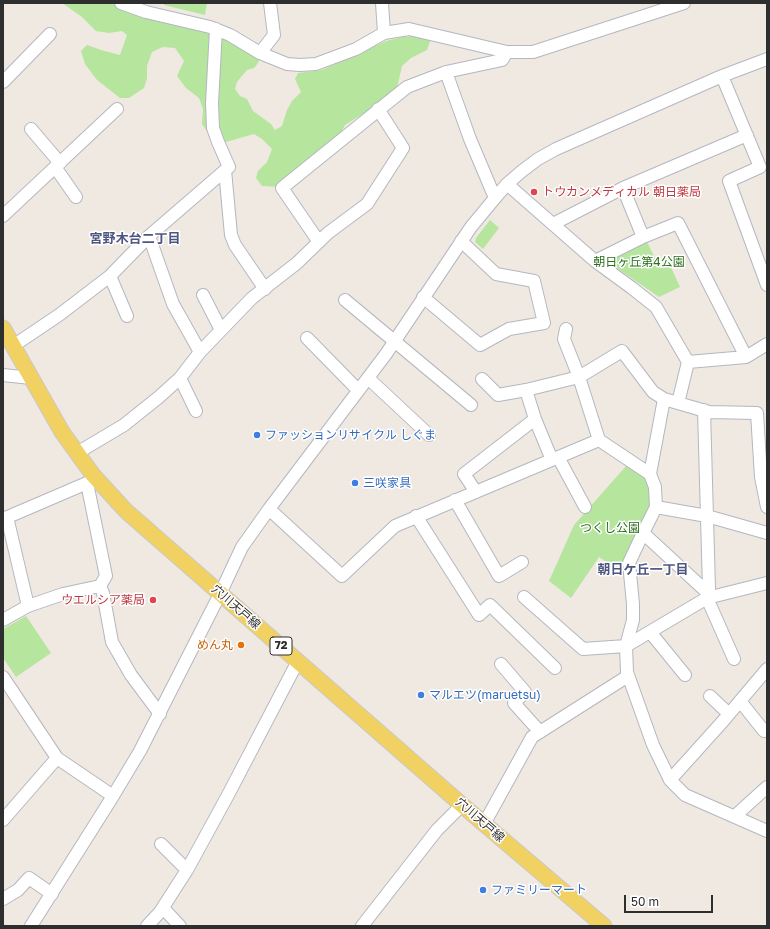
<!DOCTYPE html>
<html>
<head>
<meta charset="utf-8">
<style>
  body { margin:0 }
  #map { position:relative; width:770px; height:929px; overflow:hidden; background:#efe9e1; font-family:"Golos Text",sans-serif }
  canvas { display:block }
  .frame { position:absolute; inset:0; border:4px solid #2e2e2e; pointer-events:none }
  .scale { position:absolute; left:624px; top:895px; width:89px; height:18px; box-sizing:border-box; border:2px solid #2e2e2e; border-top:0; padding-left:5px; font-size:12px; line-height:14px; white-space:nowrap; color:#2e2e2e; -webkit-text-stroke:3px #fff; paint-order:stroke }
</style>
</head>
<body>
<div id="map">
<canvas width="770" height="929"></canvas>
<div class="frame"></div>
<div class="scale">50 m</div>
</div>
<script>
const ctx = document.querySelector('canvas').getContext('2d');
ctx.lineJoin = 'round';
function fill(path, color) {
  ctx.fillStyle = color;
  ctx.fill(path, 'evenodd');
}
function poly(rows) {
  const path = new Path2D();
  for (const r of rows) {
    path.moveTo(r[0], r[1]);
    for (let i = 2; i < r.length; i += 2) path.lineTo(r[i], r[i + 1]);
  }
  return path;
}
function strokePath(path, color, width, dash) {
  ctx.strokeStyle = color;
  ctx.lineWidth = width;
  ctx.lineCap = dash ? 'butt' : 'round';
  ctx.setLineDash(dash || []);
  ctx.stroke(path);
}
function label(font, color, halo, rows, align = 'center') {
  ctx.font = font + ' "Golos Text","Noto Sans JP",sans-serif';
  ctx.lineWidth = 3;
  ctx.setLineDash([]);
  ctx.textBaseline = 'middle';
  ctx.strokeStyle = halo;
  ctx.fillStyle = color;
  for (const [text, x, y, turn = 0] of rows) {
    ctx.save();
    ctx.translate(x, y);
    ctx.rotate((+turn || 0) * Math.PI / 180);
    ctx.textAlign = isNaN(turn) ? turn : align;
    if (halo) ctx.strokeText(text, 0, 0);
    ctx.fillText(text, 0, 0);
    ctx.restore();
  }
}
fill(poly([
  [62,3,111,3,138,16,199,30,229,40,260,58,258,63,254,68,247,70,241,77,237,82,235,89,240,96,247,99,253,111,271,124,275,130,282,126,287,110,292,101,301,92,295,79,298,73,322,70,386,41,403,37,414,36,430,41,427,50,411,58,402,66,397,88,370,113,361,115,345,125,339,136,281,187,262,186,256,178,258,171,267,162,272,149,262,139,254,134,226,142,211,137,202,124,203,109,199,98,186,88,177,76,184,61,175,48,163,47,152,52,147,66,147,78,144,88,129,98,120,98,97,80,85,64,81,51,87,45,101,50,120,55,127,35,122,31,109,33,96,31,82,17],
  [164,3,207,3,205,15,164,5],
  [490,220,499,228,483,249,475,242,476,238],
  [646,240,660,268,669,263,680,287,659,297,611,264,609,260],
  [627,465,647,478,652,504,628,576,599,557,571,598,549,581,574,525],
  [26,616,51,653,16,677,3,658,3,629]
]), '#b6e59e');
const minor = poly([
  [121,3,146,12,210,27,230,35,260,53,287,64,300,65,316,64,356,49,384,33,409,29,507,52,533,52,684,3],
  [382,3,384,33],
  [260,53,274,35,270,3],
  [446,72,470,139,495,198],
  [722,76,760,167,729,181,767,285],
  [3,82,50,34],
  [31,129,60,163],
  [55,167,76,197],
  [225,170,231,235,235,245,265,289],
  [507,184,595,261,632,288,656,307,688,362,678,403],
  [623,188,643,237],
  [3,216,117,109],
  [553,224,623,188,747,135],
  [149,236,173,304,200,352],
  [319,242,282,188,407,87,446,72,502,60,507,52],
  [595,261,643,237,678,223,746,357],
  [110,276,127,316],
  [203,295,221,330],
  [423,297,480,345,509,329,544,323,534,281,496,274,461,241],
  [345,300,471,405],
  [566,329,564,339,579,377,599,440,650,474,655,487,656,507,643,533,629,563,633,604,633,620,626,646,627,672,653,745,670,780,685,795,767,831],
  [307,338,358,390],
  [13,346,59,315,110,276,149,236,229,167,218,142,213,128,212,103,216,29],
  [688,362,746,357,767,344],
  [3,375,31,378],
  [180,378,196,411],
  [368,378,429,435],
  [482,379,498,395,526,390],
  [704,410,709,589,707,598,734,659],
  [77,453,124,425,159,397,180,378,200,352,252,298,297,263,328,233,367,204,403,148,378,109],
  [558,457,585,507],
  [552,460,535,419,526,390,579,377,622,351,653,392,664,399,709,412,757,413,761,477,767,507],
  [650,474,664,399],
  [87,483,106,576,100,586,103,593,112,642,131,675,160,714],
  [476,492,464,474,535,419],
  [455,500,499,576,522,562],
  [656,507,707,516,767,533],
  [269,509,342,576,395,526,599,440],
  [416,516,479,615,490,605,555,668],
  [7,517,28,606],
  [3,519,94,480],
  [643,533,708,593],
  [524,597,583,649,626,646,707,598,767,583],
  [3,620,28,606,63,594,100,586],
  [650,632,685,675],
  [501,664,525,692,514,703,540,732],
  [3,677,57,758,113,796],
  [710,696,729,714],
  [740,701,764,731],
  [670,780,724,720,767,669],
  [735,816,767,787],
  [3,820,57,758],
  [484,824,532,737,628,676],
  [161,844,187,870],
  [3,899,18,890,29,878,52,894],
  [163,908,180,926],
  [31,926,113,796,140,751,220,594,242,547,269,509,386,354,471,227,495,198,507,184,522,171,538,159,556,149,722,76,767,59],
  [147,926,160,912,187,870,228,795,298,661],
  [362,926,437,830,462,805]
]);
const major = poly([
  [3,328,62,432,93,475,126,511,462,805,604,926]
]);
strokePath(minor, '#b4b7c1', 14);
strokePath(major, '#c9c9c9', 17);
strokePath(minor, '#fff', 12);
strokePath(major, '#f2d163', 15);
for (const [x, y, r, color] of [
  [534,192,4,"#e0444e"],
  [257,435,4,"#3f7fe0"],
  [355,483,4,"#3f7fe0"],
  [153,600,4,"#e0444e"],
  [241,645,4,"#e8710a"],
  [421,695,4,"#3f7fe0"],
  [483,890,4,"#3f7fe0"]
]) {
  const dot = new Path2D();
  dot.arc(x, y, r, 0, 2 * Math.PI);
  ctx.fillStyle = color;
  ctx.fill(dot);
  strokePath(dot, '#fff', 1.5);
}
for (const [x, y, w] of [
  [281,646,22]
]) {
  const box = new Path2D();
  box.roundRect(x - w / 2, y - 9, w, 18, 3);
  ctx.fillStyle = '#fff';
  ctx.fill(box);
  strokePath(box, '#2e2e2e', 1);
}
label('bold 11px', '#2e2e2e', null, [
  ["72",281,646]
]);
label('12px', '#be3a42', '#fff', [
  ["トウカンメディカル 朝日薬局",542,192],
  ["ウエルシア薬局",145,600,"right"]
], 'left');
label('12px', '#2c6e1b', '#fff', [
  ["朝日ヶ丘第4公園",639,262],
  ["つくし公園",610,528]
]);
label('12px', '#366cbe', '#fff', [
  ["ファッションリサイクル しぐま",265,435],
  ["三咲家具",363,483],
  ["マルエツ(maruetsu)",429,695],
  ["ファミリーマート",491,890]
], 'left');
label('12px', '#2e2e2e', '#fff', [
  ["穴川天戸線",236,607,41],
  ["穴川天戸線",480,820,41]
]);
label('12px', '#c56008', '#fff', [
  ["めん丸",233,645]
], 'right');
label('bold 13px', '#4d5680', '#fff', [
  ["宮野木台二丁目",135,239],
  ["朝日ケ丘一丁目",643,570]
]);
</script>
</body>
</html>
